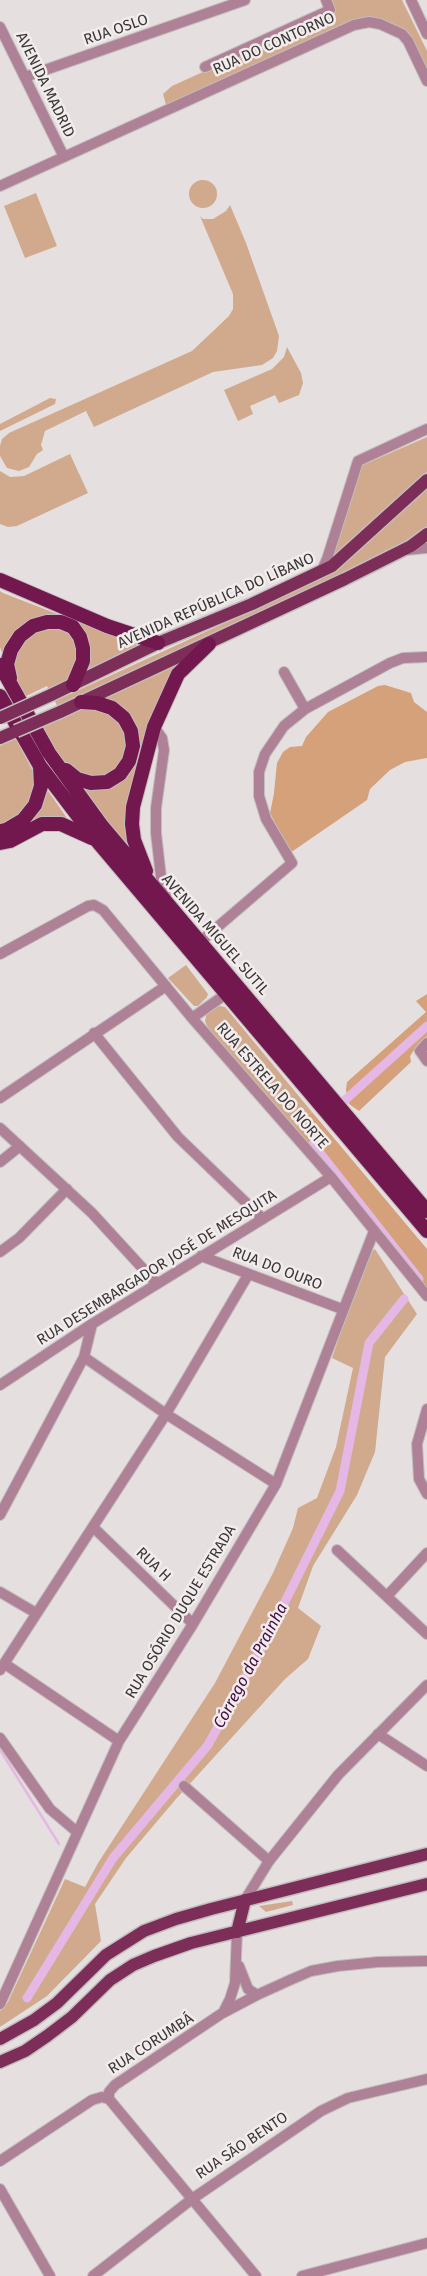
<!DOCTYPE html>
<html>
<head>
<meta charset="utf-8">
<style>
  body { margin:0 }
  canvas { display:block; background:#e5dfdf }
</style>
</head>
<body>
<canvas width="427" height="2276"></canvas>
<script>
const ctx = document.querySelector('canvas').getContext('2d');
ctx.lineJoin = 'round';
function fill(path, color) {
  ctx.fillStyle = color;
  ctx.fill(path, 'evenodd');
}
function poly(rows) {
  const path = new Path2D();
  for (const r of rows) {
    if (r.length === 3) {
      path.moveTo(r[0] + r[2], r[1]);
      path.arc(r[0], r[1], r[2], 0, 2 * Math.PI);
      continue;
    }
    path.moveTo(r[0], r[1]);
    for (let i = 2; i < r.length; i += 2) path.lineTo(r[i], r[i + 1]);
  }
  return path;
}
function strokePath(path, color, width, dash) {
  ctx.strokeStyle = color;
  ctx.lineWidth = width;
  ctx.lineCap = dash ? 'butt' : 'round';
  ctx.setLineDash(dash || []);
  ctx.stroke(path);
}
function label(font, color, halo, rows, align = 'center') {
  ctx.font = font + ' "Fira Sans",sans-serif';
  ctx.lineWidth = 5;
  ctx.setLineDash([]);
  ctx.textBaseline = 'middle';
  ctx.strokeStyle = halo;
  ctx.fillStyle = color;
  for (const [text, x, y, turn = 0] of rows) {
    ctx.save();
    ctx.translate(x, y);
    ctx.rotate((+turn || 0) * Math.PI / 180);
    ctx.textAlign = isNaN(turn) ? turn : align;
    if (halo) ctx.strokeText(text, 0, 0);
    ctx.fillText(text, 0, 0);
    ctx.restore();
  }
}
fill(poly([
  [331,0,402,0,427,51,427,75,397,26,374,19,166,105,163,94,172,86,333,13],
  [203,194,14],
  [36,193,57,246,25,258,4,206],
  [230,205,246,243,279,336,277,351,273,358,262,365,213,372,94,427,86,411,45,431,41,445,43,450,37,454,29,467,19,471,7,468,0,456,0,446,2,439,9,433,192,351,229,316,233,309,233,294,200,216,203,219,213,219,226,211],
  [287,347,301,373,303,383,299,395,279,403,275,395,250,406,253,414,238,421,224,390,272,369,284,357],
  [50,398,56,399,55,404,0,431,0,424],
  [427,437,427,472,329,561,358,471,363,465],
  [70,454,88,493,17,526,8,527,0,524,0,471,10,477,24,476],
  [427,486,427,526,406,544,58,708,55,701,323,578],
  [0,591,3,593,140,646,85,673,85,638,53,618,3,656,0,647],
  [60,627,70,631,75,639,78,660,67,681,49,690,47,686,24,697,16,681,12,665,16,652,23,640,35,631],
  [183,661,126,825,128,847,80,786,95,788,138,749,101,696],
  [93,706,120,720,128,734,129,749,116,773,89,779,64,764,41,727,78,708],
  [16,739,35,775,36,791,30,806,19,818,0,827,0,746],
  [46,788,69,821,12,832],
  [186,965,208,994,207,997,198,1006,194,1006,168,978],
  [220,1006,225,1007,240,1025,312,1112,295,1128,208,1028,205,1021,207,1012,213,1008],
  [375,1249,417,1314,385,1357,375,1452,357,1495,313,1566,298,1608,321,1626,308,1659,285,1679,176,1799,126,1858,95,1904,101,1941,47,1996,0,2027,0,2011,8,2002,65,1879,85,1887,98,1863,215,1683,273,1573,293,1528,298,1508,317,1498,336,1447,353,1368,332,1358,366,1256],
  [292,1901,293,1905,266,1912,259,1906]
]), '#d1a98c');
fill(poly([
  [385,685,411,693,414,702,427,712,427,758,405,762,390,770,370,789,367,800,290,853,270,813,274,793,277,763,283,752,290,747,302,746,306,737,328,712,378,686],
  [427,994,427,1036,419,1043,410,1056,411,1062,359,1111,349,1104,346,1090,347,1082,426,1012,416,1001],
  [312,1112,427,1249,427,1291,295,1128]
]), '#d5a17b');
strokePath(poly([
  [0,1750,59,1844]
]), '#e5b7e5', 2.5);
strokePath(poly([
  [344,1101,427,1026],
  [313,1144,419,1279],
  [27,1998,113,1858,208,1745,269,1634,340,1491,369,1343,404,1299]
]), '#e5b7e5', 9);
const minor = poly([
  [411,0,427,34],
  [205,67,330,10,326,0],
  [25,77,245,0],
  [284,672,305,709],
  [154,727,162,738,164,750,156,808,156,833,161,877,167,901],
  [200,942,292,863,266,819,259,796,259,772,265,754,284,726,305,709,390,663,403,658,427,657],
  [0,954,88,906,94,905,103,910,192,1018,331,1177,427,1296],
  [192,1018,226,994],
  [94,1033,178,1137,263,1219],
  [427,1043,420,1051,427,1061],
  [0,1098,166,986],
  [0,1128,92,1213,157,1284],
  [0,1162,20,1146],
  [0,1252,19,1238,67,1189],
  [201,1256,342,1309],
  [84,1357,166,1414,276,1484],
  [0,1385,92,1324,331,1177],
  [427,1409,417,1444,419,1479,427,1494],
  [0,1515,84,1357,92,1324],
  [93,1527,193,1624],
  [337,1550,427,1634],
  [0,1592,36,1613],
  [387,1596,427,1553],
  [5,1664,119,1741],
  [0,1670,166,1414,248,1275],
  [378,1734,427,1766],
  [0,1738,50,1809,77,1832],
  [184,1786,269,1861],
  [239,1966,248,1989,257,1995],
  [0,2004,119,1741,193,1624,276,1484,374,1231],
  [223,2013,230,1999,235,1983,237,1932],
  [109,2099,109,2092,115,2085,221,2014,257,1995,290,1980,311,1971,338,1966,378,1962,427,1961],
  [109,2099,256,2276],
  [0,2161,92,2100,102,2097,109,2099],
  [0,2189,50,2276],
  [93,2276,192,2199,321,2111,348,2098,427,2079],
  [302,2276,427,2243]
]);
const tertiary = poly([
  [0,27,64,157],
  [0,186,354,25,369,22,380,24,402,34,408,41,427,81],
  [406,550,427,548],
  [321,572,327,559,358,461,427,429],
  [245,1900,269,1861,338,1775,427,1685]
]);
const primary = poly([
  [51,695,158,643,252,604,332,566,427,480],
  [60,712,345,579,411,546,427,534],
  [0,738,16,731],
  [237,1932,245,1900],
  [0,2039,34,2020,57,2003,106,1955,144,1931,176,1919,211,1909,427,1854],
  [0,2062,25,2051,47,2036,72,2017,110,1980,133,1965,154,1956,191,1943,427,1884]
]);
const trunk = poly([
  [0,580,107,626,158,643],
  [0,665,49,753,102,826,427,1211],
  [10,678,7,664,11,650,20,636,33,626,47,622,61,622,73,627,80,637,83,648,83,661,73,685],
  [0,696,40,766,97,841,427,1231],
  [66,770,77,779,91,783,107,782,120,774,129,761,133,746,131,731,124,718,112,708,97,703,81,702],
  [0,831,6,830,23,820,35,805,41,786,40,766],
  [0,843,10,841,42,824,61,824,92,838],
  [146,871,134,840,132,824,133,807,154,727,178,674,209,644]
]);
strokePath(minor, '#c3bdbd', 12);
strokePath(tertiary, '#c3bdbd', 12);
strokePath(primary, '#c3bdbd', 15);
strokePath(trunk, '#c3bdbd', 16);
strokePath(minor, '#ae8196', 10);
strokePath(tertiary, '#ae8196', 10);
strokePath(primary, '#7c2e58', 12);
strokePath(trunk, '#72184e', 14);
const primaryBridge = poly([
  [0,718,51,695],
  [16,731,60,712]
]);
strokePath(primaryBridge, '#c3bdbd', 15, []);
strokePath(primaryBridge, '#7c2e58', 12);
label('15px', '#393737', '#f3ecec', [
  ["RUA OSLO",116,30,-19],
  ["RUA DO CONTORNO",274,44,-24],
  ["AVENIDA MADRID",45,85,64],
  ["AVENIDA REPÚBLICA DO LÍBANO",216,601,-24],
  ["AVENIDA MIGUEL SUTIL",215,935,49],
  ["RUA ESTRELA DO NORTE",272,1086,49],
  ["RUA DESEMBARGADOR JOSÉ DE MESQUITA",157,1268,-32],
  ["RUA DO OURO",277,1269,21],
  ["RUA H",153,1565,44],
  ["RUA OSÓRIO DUQUE ESTRADA",181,1612,-59],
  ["RUA CORUMBÁ",151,2044,-33],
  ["RUA SÃO BENTO",242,2146,-34]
]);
label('italic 16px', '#440d45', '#f3ecec', [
  ["Córrego da Prainha",251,1666,-62]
]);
</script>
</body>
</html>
